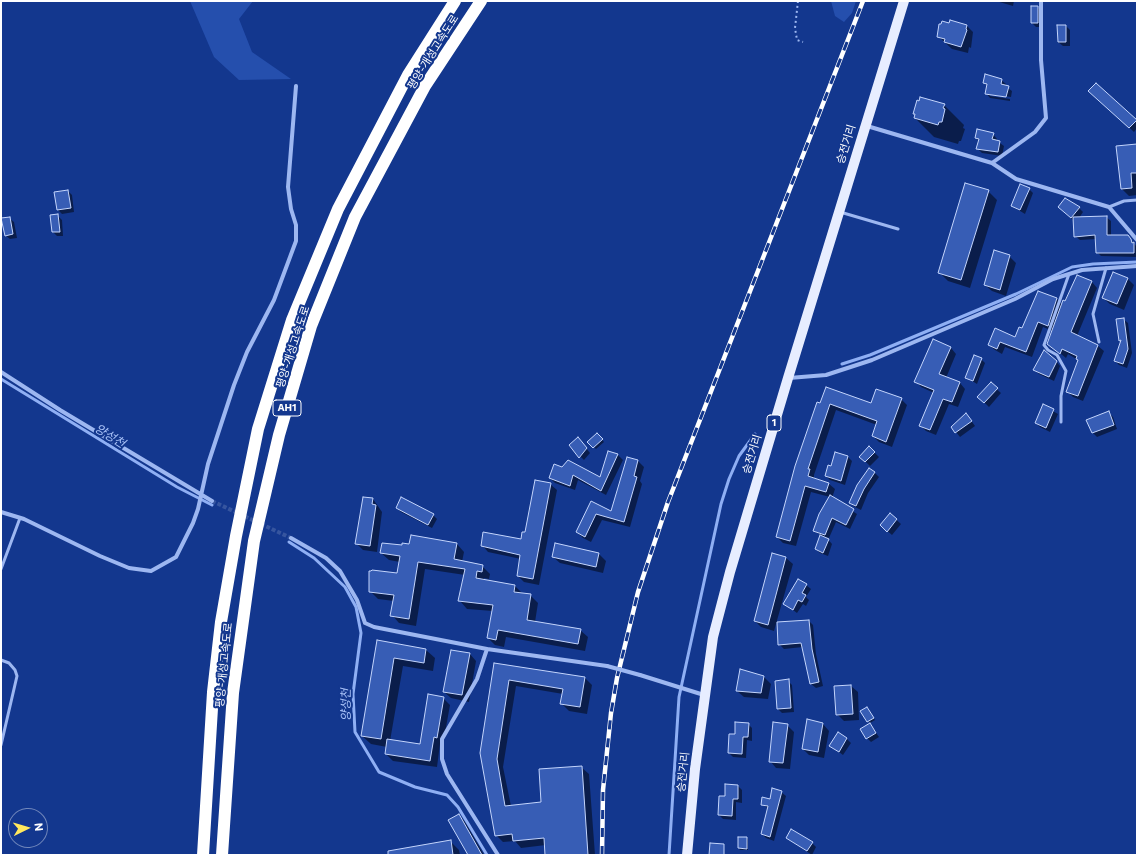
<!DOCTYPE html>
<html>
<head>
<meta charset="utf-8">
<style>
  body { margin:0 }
  #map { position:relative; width:1138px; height:856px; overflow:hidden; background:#13378e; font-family:Commissioner,sans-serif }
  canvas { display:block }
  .frame { position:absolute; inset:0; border:2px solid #fff; pointer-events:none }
  .north { position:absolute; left:8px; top:808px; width:40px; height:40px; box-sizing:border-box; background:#13378e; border:1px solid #7187bb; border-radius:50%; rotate:85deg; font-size:11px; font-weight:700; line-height:16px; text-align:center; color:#fff }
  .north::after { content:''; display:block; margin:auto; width:14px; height:18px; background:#ffe85d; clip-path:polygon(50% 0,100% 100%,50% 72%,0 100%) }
</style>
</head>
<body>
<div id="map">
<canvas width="1138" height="856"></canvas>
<div class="frame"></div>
<div class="north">N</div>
</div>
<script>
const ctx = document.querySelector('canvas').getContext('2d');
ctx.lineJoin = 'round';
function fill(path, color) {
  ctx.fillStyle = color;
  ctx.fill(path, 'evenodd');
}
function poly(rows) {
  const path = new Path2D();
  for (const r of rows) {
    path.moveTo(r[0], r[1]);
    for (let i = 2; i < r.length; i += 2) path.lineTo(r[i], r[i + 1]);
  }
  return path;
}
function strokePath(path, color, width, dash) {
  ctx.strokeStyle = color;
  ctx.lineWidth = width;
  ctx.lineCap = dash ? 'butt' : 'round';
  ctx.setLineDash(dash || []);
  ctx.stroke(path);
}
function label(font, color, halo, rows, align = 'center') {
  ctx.font = font + ' Commissioner,"Noto Sans KR",sans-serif';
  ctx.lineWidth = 4;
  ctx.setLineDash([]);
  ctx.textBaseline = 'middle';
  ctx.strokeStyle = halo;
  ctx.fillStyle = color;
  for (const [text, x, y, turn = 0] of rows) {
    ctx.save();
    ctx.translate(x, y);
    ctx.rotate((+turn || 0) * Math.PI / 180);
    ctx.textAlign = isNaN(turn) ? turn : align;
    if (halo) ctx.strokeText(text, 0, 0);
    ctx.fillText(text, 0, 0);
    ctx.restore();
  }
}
fill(poly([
  [190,1,253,1,239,19,252,52,291,79,239,80,214,57],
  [831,1,856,1,852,13,844,22,835,16]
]), '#254fad');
fill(poly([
  [996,1,1014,1,1013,6],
  [1037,7,1041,11,1041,27,1036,27,1032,23],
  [950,24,966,25,973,32,971,48,969,47,968,53,952,49,939,37,942,26],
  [1066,26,1070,30,1070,46,1063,46,1058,42],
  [1001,80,1006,84,1005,86,1012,91,1011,97,990,94,990,96,1010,99,1010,101,990,98,986,93,988,86,984,83],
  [1096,84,1137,122,1137,128,1134,132,1094,95],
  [944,105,964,125,963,128,965,129,961,141,959,141,958,144,934,137,915,118,914,113],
  [993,134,997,139,997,141,1004,146,1002,156,982,153,977,148,979,141,976,138],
  [1137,145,1137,195,1129,196,1122,189],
  [1029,189,1033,193,1025,214,1012,206],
  [68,191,72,195,74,212,62,214,58,210],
  [988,191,997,200,970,288,948,281,939,272],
  [1059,207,1079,208,1083,212,1079,218,1106,217,1111,221,1111,236,1127,236,1137,247,1137,257,1101,256,1097,252,1097,239,1080,240,1075,236,1073,220],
  [57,215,62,220,63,236,57,236,53,232],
  [9,218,14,222,17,238,10,239,5,235],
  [1009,256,1016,263,1006,296,992,291,985,285],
  [1114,273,1128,279,1134,285,1124,310,1110,304,1103,298],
  [1078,276,1092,282,1097,288,1077,336,1098,346,1104,351,1083,401,1073,397,1067,391,1078,360,1068,354,1066,358,1049,344,1053,331,1043,327,1032,357,1005,347,1002,354,995,350,989,345,996,330,1016,339,1023,329,1039,292,1057,299,1062,305],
  [1123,319,1128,323,1132,353,1127,368,1119,365,1115,361,1122,342,1120,340],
  [951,348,956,354,946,378,960,383,965,389,958,407,949,404,936,435,926,431,921,426,934,393,921,387,916,381],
  [981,359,985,363,977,384,966,377],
  [1056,361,1060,366,1054,381,1039,374,1035,370],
  [991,384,1001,393,989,407,979,397],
  [827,388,871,405,901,399,907,405,892,447,879,442,873,436,877,425,836,410,814,475,814,479,828,483,835,489,832,498,857,514,850,529,836,522,829,538,826,537,832,544,828,556,820,553,816,549,821,535,814,531,830,497,811,492,796,546,783,543,777,537],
  [1044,406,1058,414,1050,432,1040,427,1036,423],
  [1108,412,1113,417,1117,429,1097,437,1093,433],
  [970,419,975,426,960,437,952,427],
  [597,434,604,442,596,449,589,442],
  [581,442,590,453,584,460,570,446],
  [869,447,879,457,870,466,861,457],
  [608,452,618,455,623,460,606,495,578,480,575,490,555,483,550,478,554,466,601,478],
  [836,453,848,457,852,461,845,485,830,480,826,476,832,467],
  [628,458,638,461,644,467,640,481,642,484,630,527,602,520,591,542,583,538,577,532,592,502,612,512],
  [874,472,879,477,868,493,861,510,855,507,850,503],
  [550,484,557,490,539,585,524,582,518,576,521,559,488,552,482,545,521,540],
  [373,499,382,512,377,552,363,550,356,543],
  [397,508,433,515,437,519,432,528,401,512],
  [890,514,901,524,892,535,884,528],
  [457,544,464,552,462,562,482,566,490,574,489,579,484,578,484,580,515,586,523,594,530,595,538,603,535,622,580,630,588,637,585,651,506,637,504,647,495,645,488,638,493,611,467,609,460,601,465,575,425,569,416,626,399,623,392,615,394,601,378,599,370,591,398,574,400,562,389,560,381,553,410,545],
  [556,544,599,554,606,561,603,573,560,563,553,557],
  [773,554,786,558,793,564,774,631,761,627,755,621],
  [806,585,811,589,806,597,809,600,806,606,803,604,797,613,785,604],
  [809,621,813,625,816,654,823,686,816,688,811,684,803,647,784,649,779,644],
  [378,642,426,650,435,658,433,671,403,666,390,741,421,745,443,698,450,705,443,744,440,744,437,767,393,761,386,754,387,747,371,744,362,736],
  [470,654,476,661,469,702,451,698,444,692],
  [495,664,585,678,592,685,587,714,569,711,561,703,563,694,516,686,503,767,511,806,542,803,581,767,589,774,595,855,546,855,546,845,521,848,515,841,503,842,496,835],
  [741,671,764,677,771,684,768,699,744,697,737,691],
  [788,681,792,685,794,712,782,713,778,709],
  [851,686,858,692,859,720,844,721,837,714],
  [867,708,875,720,870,723,862,711],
  [748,724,752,728,752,741,747,740,746,758,733,757,729,753,736,735],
  [823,724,829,731,824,758,809,755,803,749],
  [870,724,879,737,871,742,867,738],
  [787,725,794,732,790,769,776,768,770,761],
  [846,738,851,743,843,755,831,746],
  [738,786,742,790,742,803,736,802,736,820,723,819,719,815,726,797],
  [781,792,786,796,774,841,766,838,762,834,769,809,762,804],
  [459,815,465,822,484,855,469,855],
  [739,838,747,838,748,840,748,850,740,850,739,848],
  [787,838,812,843,816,847,812,855],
  [450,841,459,850,460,855,389,855]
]), '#0007');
strokePath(poly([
  [842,364,870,355,1016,294,1072,267,1093,264,1137,262],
  [1,379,177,487,212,505],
  [289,542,314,558,345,587,356,607,361,633,353,694,355,732,379,772,415,787,447,795,458,807,487,855],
  [669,855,679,697,721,504,729,479,739,456,755,434]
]), '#8faff4', 3);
const building = poly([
  [1031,6,1038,6,1038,23,1031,23,1031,6],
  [950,20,967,25,966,29,967,30,961,47,944,42,945,39,937,37,939,24,941,24,942,21,949,23,950,20],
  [1057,25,1066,25,1066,42,1058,42,1057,25],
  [985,74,1002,79,1001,84,1009,86,1006,97,985,94,987,84,983,83,985,74],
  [1096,83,1137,120,1129,128,1088,91,1096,83],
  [920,97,945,104,943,108,945,109,942,122,939,122,938,125,914,118,915,114,913,114,917,100,919,101,920,97],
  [977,129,994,133,992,139,1000,141,998,152,976,149,979,139,975,138,977,129],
  [1137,144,1137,173,1131,173,1132,188,1121,189,1116,146,1137,144],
  [965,183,989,190,961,280,938,273,965,183],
  [1020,184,1030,188,1020,210,1011,206,1020,184],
  [68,190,71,208,57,210,54,192,68,190],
  [1065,198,1080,207,1071,218,1058,207,1065,198],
  [58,214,60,232,52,232,50,215,58,214],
  [1107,216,1107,235,1128,235,1131,239,1132,243,1134,242,1134,253,1096,253,1095,235,1074,237,1073,217,1107,216],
  [10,217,13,234,5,236,1,218,10,217],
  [994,250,1010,255,1000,290,984,285,994,250],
  [1113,272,1128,278,1117,304,1102,298,1113,272],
  [1077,275,1092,281,1071,332,1098,345,1078,396,1066,392,1078,360,1076,359,1077,356,1062,349,1060,354,1047,344,1063,300,1065,301,1077,275],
  [1038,291,1057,298,1048,326,1038,322,1026,352,1000,342,997,349,988,345,995,328,1015,337,1019,327,1022,328,1038,291],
  [1124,318,1128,349,1123,364,1114,361,1121,340,1119,341,1116,319,1124,318],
  [933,339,951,347,939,374,960,382,952,402,943,399,930,430,919,426,934,390,914,382,933,339],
  [1044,350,1057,361,1049,377,1033,370,1044,350],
  [974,355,982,358,973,381,965,378,974,355],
  [991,382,998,388,984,403,977,397,991,382],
  [826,387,871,403,876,389,902,398,886,442,872,436,877,421,830,404,808,469,810,469,808,476,829,483,826,492,805,486,790,541,776,537,795,466,817,402,820,403,826,387],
  [1043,404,1054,409,1046,428,1035,423,1043,404],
  [1109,411,1114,425,1092,433,1086,420,1109,411],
  [966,413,972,421,955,433,951,427,966,413],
  [597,433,603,439,593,448,587,442,597,433],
  [578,437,587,448,579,458,569,445,578,437],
  [869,446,875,452,865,462,859,457,869,446],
  [608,451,618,454,601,491,573,475,570,486,549,478,554,464,562,467,568,460,600,477,608,451],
  [835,452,848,456,841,481,825,476,828,465,831,466,835,452],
  [627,457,638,460,634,476,637,477,624,522,596,514,585,537,576,532,591,501,611,511,627,457],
  [869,468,875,472,864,489,856,506,849,503,857,485,869,468],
  [535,480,551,483,533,579,517,576,520,555,481,546,483,532,521,539,522,532,525,532,535,480],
  [830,495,854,509,846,525,832,518,825,535,813,531,819,514,830,495],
  [363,497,373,498,372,504,376,505,370,546,355,544,363,497],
  [401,497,434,514,428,525,396,508,401,497],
  [890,513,897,519,887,532,880,525,890,513],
  [411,535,457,543,454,559,483,565,482,572,477,571,476,578,515,585,514,592,531,594,527,620,581,629,578,644,498,630,496,640,487,638,493,605,458,601,465,569,418,562,409,619,390,616,394,595,369,592,369,571,371,571,372,570,397,573,400,556,380,553,382,543,402,545,402,543,409,544,411,535],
  [820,535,829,539,823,553,815,549,820,535],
  [555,543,599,553,596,567,552,557,555,543],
  [772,553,786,557,768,625,754,621,772,553],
  [798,579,807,584,802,593,806,595,802,602,798,600,793,610,783,604,798,579],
  [809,620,812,649,819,682,810,684,801,643,778,645,777,622,809,620],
  [377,640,426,649,424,663,394,658,381,739,361,736,377,640],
  [451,650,470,653,462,695,443,692,451,650],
  [494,663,585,677,580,707,560,704,563,689,509,680,497,759,505,806,541,802,539,769,582,766,588,855,545,855,544,838,513,841,512,834,495,836,480,753,494,663],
  [740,669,764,676,761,693,736,691,740,669],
  [789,679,791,708,777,709,775,681,789,679],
  [851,685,853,714,836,715,834,686,851,685],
  [428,694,444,697,437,738,434,737,430,761,385,754,387,739,420,744,428,694],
  [867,707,874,718,867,722,860,711,867,707],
  [807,719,823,723,818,752,802,749,807,719],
  [735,722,749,723,748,737,743,737,742,754,728,753,729,734,735,734,735,722],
  [773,722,788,724,783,763,769,762,773,722],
  [870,723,876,733,866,739,860,729,870,723],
  [838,732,847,738,839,752,829,746,838,732],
  [725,784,738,785,738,799,733,799,732,816,718,815,719,796,725,796,725,784],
  [772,788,782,791,770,837,761,834,768,806,761,805,762,797,770,799,772,788],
  [459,814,482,855,468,855,448,820,459,814],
  [791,829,813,842,807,851,786,838,791,829],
  [738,837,747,837,747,849,738,848,738,837],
  [451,840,453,855,388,855,388,851,451,840],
  [710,843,724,844,724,855,709,855,710,843]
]);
fill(building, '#375db5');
strokePath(building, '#c4d5fc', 1);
strokePath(poly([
  [212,501,291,538]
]), '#36559f', 4, [4, 2]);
strokePath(poly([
  [798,1,795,28,797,40,803,42]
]), '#9db7f1', 2, [2, 3]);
strokePath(poly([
  [1109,207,1124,201,1137,200],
  [840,212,898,229],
  [1099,342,1093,314,1106,268],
  [1061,422,1061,396,1066,371,1057,355,1048,350,1044,345,1069,274],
  [1,569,20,518],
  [1,660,9,663,15,670,17,676,1,745]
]), '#9db7f1', 3);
strokePath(poly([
  [867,126,992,163,1016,179,1109,207,1137,240],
  [992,163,1035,132,1046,118,1041,60,1041,1],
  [1,372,60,410,212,501],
  [789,378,826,375,872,360,1015,299,1053,279,1082,270,1137,266],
  [1,512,24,519,100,556,129,568,151,571,176,557,193,523,198,509,208,464,234,385,247,352,274,300,296,241,296,225,291,209,288,187,296,86],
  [291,538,326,558,340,571,357,600,365,623,374,627,487,649,607,666],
  [487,649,477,679,442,739,442,759,447,774,498,855],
  [640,675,704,695]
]), '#9db7f1', 4);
strokePath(poly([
  [687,855,695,769,713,637,730,572,788,378,904,1]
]), '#e7edff', 10);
strokePath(poly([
  [203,855,213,692,221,622,236,536,258,429,292,320,338,209,408,75,455,1],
  [222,855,233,693,254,541,279,435,311,326,355,217,425,86,481,1]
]), '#fff', 12);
const rail = poly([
  [602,855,603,790,611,713,617,678,638,592,668,502,863,1]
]);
strokePath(rail, '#fff', 4.5);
strokePath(rail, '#13378e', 3, [9]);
strokePath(poly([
  [607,666,640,675]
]), '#9db7f1', 4);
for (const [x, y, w] of [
  [287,408,28],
  [774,423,14]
]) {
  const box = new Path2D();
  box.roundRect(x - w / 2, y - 8, w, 16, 3);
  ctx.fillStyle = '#13378e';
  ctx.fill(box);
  strokePath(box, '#fff', 1);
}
label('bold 10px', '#fff', null, [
  ["AH1",287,408],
  ["1",774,423]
]);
label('11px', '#fff', '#13378e', [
  ["평양-개성고속도로",433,52,-58],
  ["승전거리",846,144,-73],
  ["평양-개성고속도로",293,347,-72],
  ["승전거리",752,454,-73],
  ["평양-개성고속도로",224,665,-84],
  ["승전거리",683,772,-84]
]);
label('italic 12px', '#a9c2f8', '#13378e', [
  ["양성천",110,436,32],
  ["양성천",346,705,-90]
]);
</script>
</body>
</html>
